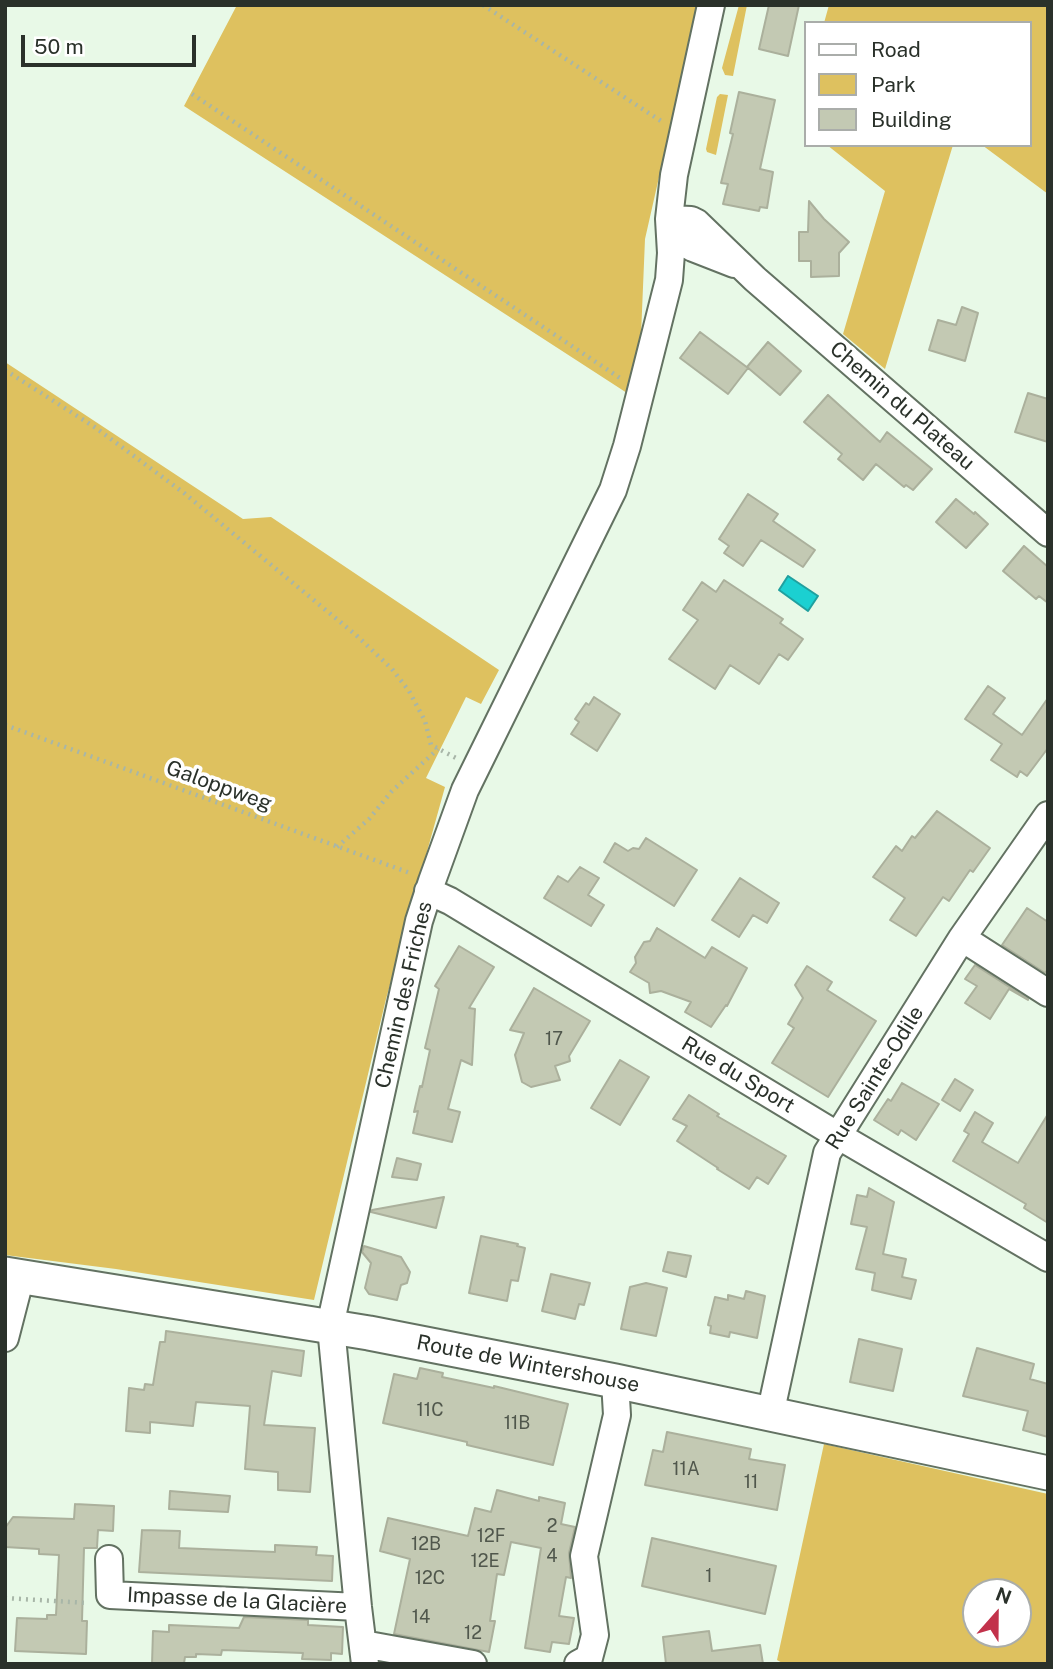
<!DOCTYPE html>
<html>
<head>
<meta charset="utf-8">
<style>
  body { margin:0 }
  #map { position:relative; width:1053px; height:1669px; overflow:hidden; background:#e8f9e7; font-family:"Public Sans",sans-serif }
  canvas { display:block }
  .frame { position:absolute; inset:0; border:7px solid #2a312a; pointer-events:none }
  .legend { position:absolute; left:804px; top:21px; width:228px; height:126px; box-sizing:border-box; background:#fff; border:2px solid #aaadaa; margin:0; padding:9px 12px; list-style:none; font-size:21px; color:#2a312a }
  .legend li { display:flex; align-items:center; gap:14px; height:35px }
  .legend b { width:35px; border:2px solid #aaadaa }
  .north { position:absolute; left:962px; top:1578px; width:70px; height:70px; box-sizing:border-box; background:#fff; border:2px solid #aaadaa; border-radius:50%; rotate:21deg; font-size:19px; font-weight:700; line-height:28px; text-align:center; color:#2a312a }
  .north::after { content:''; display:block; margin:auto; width:24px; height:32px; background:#c2324b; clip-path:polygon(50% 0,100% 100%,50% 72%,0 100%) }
  .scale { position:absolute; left:21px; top:35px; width:175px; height:32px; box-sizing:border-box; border:4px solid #2a312a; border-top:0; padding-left:9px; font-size:21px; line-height:24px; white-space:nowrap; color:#2a312a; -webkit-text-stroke:5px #fff; paint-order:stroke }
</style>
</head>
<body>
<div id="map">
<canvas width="1053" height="1669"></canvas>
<div class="frame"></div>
<ul class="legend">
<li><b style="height:9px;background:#fff"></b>Road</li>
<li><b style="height:19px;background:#dec15f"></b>Park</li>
<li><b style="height:19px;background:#c3c9b3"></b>Building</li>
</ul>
<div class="north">N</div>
<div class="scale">50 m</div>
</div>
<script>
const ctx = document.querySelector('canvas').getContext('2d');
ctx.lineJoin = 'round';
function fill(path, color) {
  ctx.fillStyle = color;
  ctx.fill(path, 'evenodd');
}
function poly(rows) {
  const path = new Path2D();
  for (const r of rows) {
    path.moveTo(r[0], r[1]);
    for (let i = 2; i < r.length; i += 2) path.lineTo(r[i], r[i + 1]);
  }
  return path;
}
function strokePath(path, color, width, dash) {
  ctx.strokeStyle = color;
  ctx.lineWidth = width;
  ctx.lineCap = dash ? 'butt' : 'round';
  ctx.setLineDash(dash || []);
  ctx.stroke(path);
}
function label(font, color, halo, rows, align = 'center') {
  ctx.font = font + ' "Public Sans",sans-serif';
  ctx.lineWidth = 7;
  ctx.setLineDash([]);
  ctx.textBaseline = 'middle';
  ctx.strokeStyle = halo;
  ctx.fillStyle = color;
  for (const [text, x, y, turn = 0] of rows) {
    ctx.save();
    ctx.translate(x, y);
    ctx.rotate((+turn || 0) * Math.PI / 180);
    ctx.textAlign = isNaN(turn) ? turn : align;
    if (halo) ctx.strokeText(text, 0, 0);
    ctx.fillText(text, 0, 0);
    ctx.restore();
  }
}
fill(poly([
  [237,5,698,5,645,239,641,335,627,393,184,106],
  [739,5,747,5,733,76,725,75,722,68],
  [829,5,1048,5,1048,194,982,145,1030,145,1030,23,824,23],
  [720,94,728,95,716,155,707,152,706,149,717,97],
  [827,145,953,145,885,369,843,334,885,191],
  [5,362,243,519,271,517,499,670,481,704,466,697,426,778,445,787,386,999,314,1300,116,1269,5,1255],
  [824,1444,1048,1494,1048,1664,784,1664,777,1660],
  [1018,1592,1018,1634,976,1634,976,1592]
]), '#dec15f');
const water = poly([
  [788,576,818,596,808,611,779,590,788,576]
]);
fill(water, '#1bd0d1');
strokePath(water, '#20a09f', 2);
const building = poly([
  [769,5,799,5,788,56,759,49,769,5],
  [739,92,775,100,760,169,773,172,767,208,760,207,759,211,723,204,728,184,721,183,733,134,730,133,739,92],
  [809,201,824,219,849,242,839,253,839,276,811,277,811,261,799,261,799,232,808,232,809,201],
  [962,307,978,313,965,361,929,350,938,320,956,325,962,307],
  [700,332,748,368,728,394,680,358,700,332],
  [768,342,801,371,780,395,747,367,768,342],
  [1028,393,1048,399,1048,442,1015,432,1028,393],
  [828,395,880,442,887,432,932,469,913,490,906,485,904,487,876,464,863,480,838,459,842,454,804,422,828,395],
  [748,494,778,514,773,521,815,550,803,567,761,540,743,566,724,553,729,546,719,539,748,494],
  [956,499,974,514,975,512,988,524,966,548,936,522,956,499],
  [1024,546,1048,567,1048,603,1039,596,1036,599,1003,571,1024,546],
  [724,580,783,619,780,623,803,639,788,660,779,654,759,684,730,665,715,689,669,659,698,620,683,610,702,582,716,592,724,580],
  [988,686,1005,698,993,714,1022,735,1048,698,1048,748,1027,776,1020,771,1017,777,991,760,1002,744,965,719,988,686],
  [594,697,620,714,597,751,571,734,579,722,575,719,586,703,589,705,594,697],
  [937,811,990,848,973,872,970,870,949,901,943,897,916,936,890,920,905,898,873,877,896,846,902,851,912,836,915,838,937,811],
  [646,838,697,870,674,906,604,862,615,843,628,851,633,848,639,849,646,838],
  [580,867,599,878,588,895,604,905,591,926,544,898,558,876,568,882,580,867],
  [740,878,779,903,767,923,753,915,739,937,712,920,740,878],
  [1027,908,1048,922,1048,969,1045,973,1002,945,1027,908],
  [657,928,705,958,712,947,747,968,727,1006,726,1005,711,1027,685,1012,691,1002,661,991,650,993,649,983,630,972,636,963,635,957,644,942,650,941,657,928],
  [459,946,494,967,469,1008,475,1009,472,1065,461,1060,448,1109,460,1112,452,1142,413,1133,418,1111,414,1112,420,1086,422,1087,430,1050,425,1048,439,989,435,986,459,946],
  [975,965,1028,999,1028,1000,1009,989,990,1019,965,1003,977,986,965,979,975,965],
  [807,966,832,982,827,990,876,1021,828,1097,772,1063,794,1028,788,1024,803,998,795,985,807,966],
  [534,988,590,1021,569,1056,570,1061,555,1066,560,1080,531,1087,522,1082,515,1055,524,1033,510,1030,534,988],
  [620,1060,649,1077,620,1125,591,1108,620,1060],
  [955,1079,973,1090,960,1111,942,1100,955,1079],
  [902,1083,939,1104,916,1140,901,1130,898,1135,874,1120,888,1099,891,1101,902,1083],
  [689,1095,719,1114,717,1116,786,1156,768,1184,757,1177,749,1189,717,1169,718,1168,677,1141,687,1126,673,1119,689,1095],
  [975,1112,993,1123,982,1142,1018,1163,1048,1114,1048,1223,1024,1208,1026,1204,953,1161,969,1134,964,1131,975,1112],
  [397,1158,421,1164,417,1180,392,1177,397,1158],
  [869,1188,894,1202,883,1254,906,1259,902,1277,916,1280,911,1299,872,1290,875,1273,856,1269,867,1227,851,1224,857,1195,867,1197,869,1188],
  [444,1197,436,1228,371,1212,372,1210,444,1197],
  [481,1236,518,1244,517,1246,525,1248,518,1281,511,1280,507,1301,469,1293,481,1236],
  [364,1246,401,1257,410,1272,407,1283,401,1285,397,1300,369,1294,365,1288,371,1263,362,1252,364,1246],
  [668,1252,691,1256,686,1277,663,1271,668,1252],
  [551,1274,590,1283,584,1305,579,1304,575,1319,542,1311,551,1274],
  [646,1283,667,1288,656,1336,621,1329,630,1287,646,1283],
  [746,1291,765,1296,757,1338,730,1332,729,1337,710,1333,711,1326,708,1325,715,1297,728,1300,728,1295,744,1299,746,1291],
  [166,1331,304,1351,301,1376,272,1371,264,1425,315,1428,310,1492,278,1490,278,1472,245,1469,250,1406,196,1402,193,1426,150,1422,150,1433,126,1431,129,1388,144,1390,145,1384,153,1385,160,1342,165,1342,166,1331],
  [859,1339,902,1349,893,1391,850,1382,859,1339],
  [977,1348,1034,1364,1030,1379,1048,1384,1048,1437,1023,1430,1028,1411,963,1396,977,1348],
  [420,1368,443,1373,442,1377,494,1388,494,1386,568,1404,553,1465,467,1445,467,1442,383,1423,394,1374,417,1379,420,1368],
  [667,1432,751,1449,749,1459,785,1465,777,1510,645,1485,653,1450,663,1452,667,1432],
  [497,1490,539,1501,539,1497,565,1503,561,1524,575,1527,569,1553,571,1578,566,1577,559,1616,574,1618,569,1644,552,1642,550,1652,525,1648,541,1548,511,1542,504,1575,497,1574,490,1621,495,1621,489,1652,394,1634,410,1559,380,1551,388,1518,468,1536,475,1508,491,1512,497,1490],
  [170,1491,230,1496,228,1512,169,1509,170,1491],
  [75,1504,114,1506,113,1531,98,1530,97,1548,84,1548,82,1621,87,1621,86,1654,15,1651,17,1618,47,1619,47,1615,56,1615,59,1555,39,1554,39,1549,5,1547,5,1528,13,1517,74,1519,75,1504],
  [142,1530,180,1531,179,1548,275,1552,275,1545,317,1547,316,1555,333,1556,332,1581,139,1572,142,1530],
  [652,1538,776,1566,765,1614,642,1586,652,1538],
  [244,1617,308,1620,308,1625,343,1627,342,1654,331,1653,331,1660,302,1659,303,1653,222,1650,221,1655,196,1654,196,1657,185,1657,184,1663,152,1664,153,1631,169,1632,169,1625,239,1628,244,1617],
  [709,1631,712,1651,760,1645,763,1664,666,1664,663,1637,709,1631]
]);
fill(building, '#c3c9b3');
strokePath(building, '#abb09c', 2);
const minor = poly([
  [669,219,691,220,697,223,755,279,1048,533],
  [669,219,688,245,693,248,734,264],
  [428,891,450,901,837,1135,1048,1258],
  [962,938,1048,993],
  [5,1338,21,1276],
  [770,1415,827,1153,962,938,1048,815],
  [109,1559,110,1595,358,1607],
  [363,1644,473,1664],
  [365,1664,358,1607,331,1327,332,1317,419,921,432,881,465,790,613,490,627,446,669,280,671,253,669,219,674,175,711,5],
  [578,1664,589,1658,595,1635,584,1556,617,1415,615,1381]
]);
const tertiary = poly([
  [5,1274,369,1333,615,1381,1048,1473]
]);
strokePath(minor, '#637262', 30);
strokePath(tertiary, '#637262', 37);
strokePath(poly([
  [483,5,661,121],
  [192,94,620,378],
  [5,370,96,428,184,493,356,635,392,669,409,691,425,721,431,745,456,758],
  [5,725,410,873],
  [337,847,369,819,392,791,438,749],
  [5,1598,88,1603]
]), '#a8b6a8', 4.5, [2, 5]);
strokePath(minor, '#fff', 26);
strokePath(tertiary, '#fff', 33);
label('18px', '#50574c', null, [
  ["17",554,1039],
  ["11C",430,1410],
  ["11B",517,1423],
  ["11A",686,1469],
  ["11",751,1482],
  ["2",552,1526],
  ["12F",491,1536],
  ["12B",426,1544],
  ["4",552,1556],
  ["12E",485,1561],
  ["1",709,1576],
  ["12C",430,1578],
  ["14",421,1617],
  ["12",473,1633]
]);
label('21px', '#2a312a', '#fff', [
  ["Chemin du Plateau",902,406,41],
  ["Galoppweg",219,786,20],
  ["Chemin des Friches",404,995,-77],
  ["Rue du Sport",738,1075,31],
  ["Rue Sainte-Odile",875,1078,-58],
  ["Route de Wintershouse",528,1364,11],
  ["Impasse de la Glacière",237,1601,3]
]);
</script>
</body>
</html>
